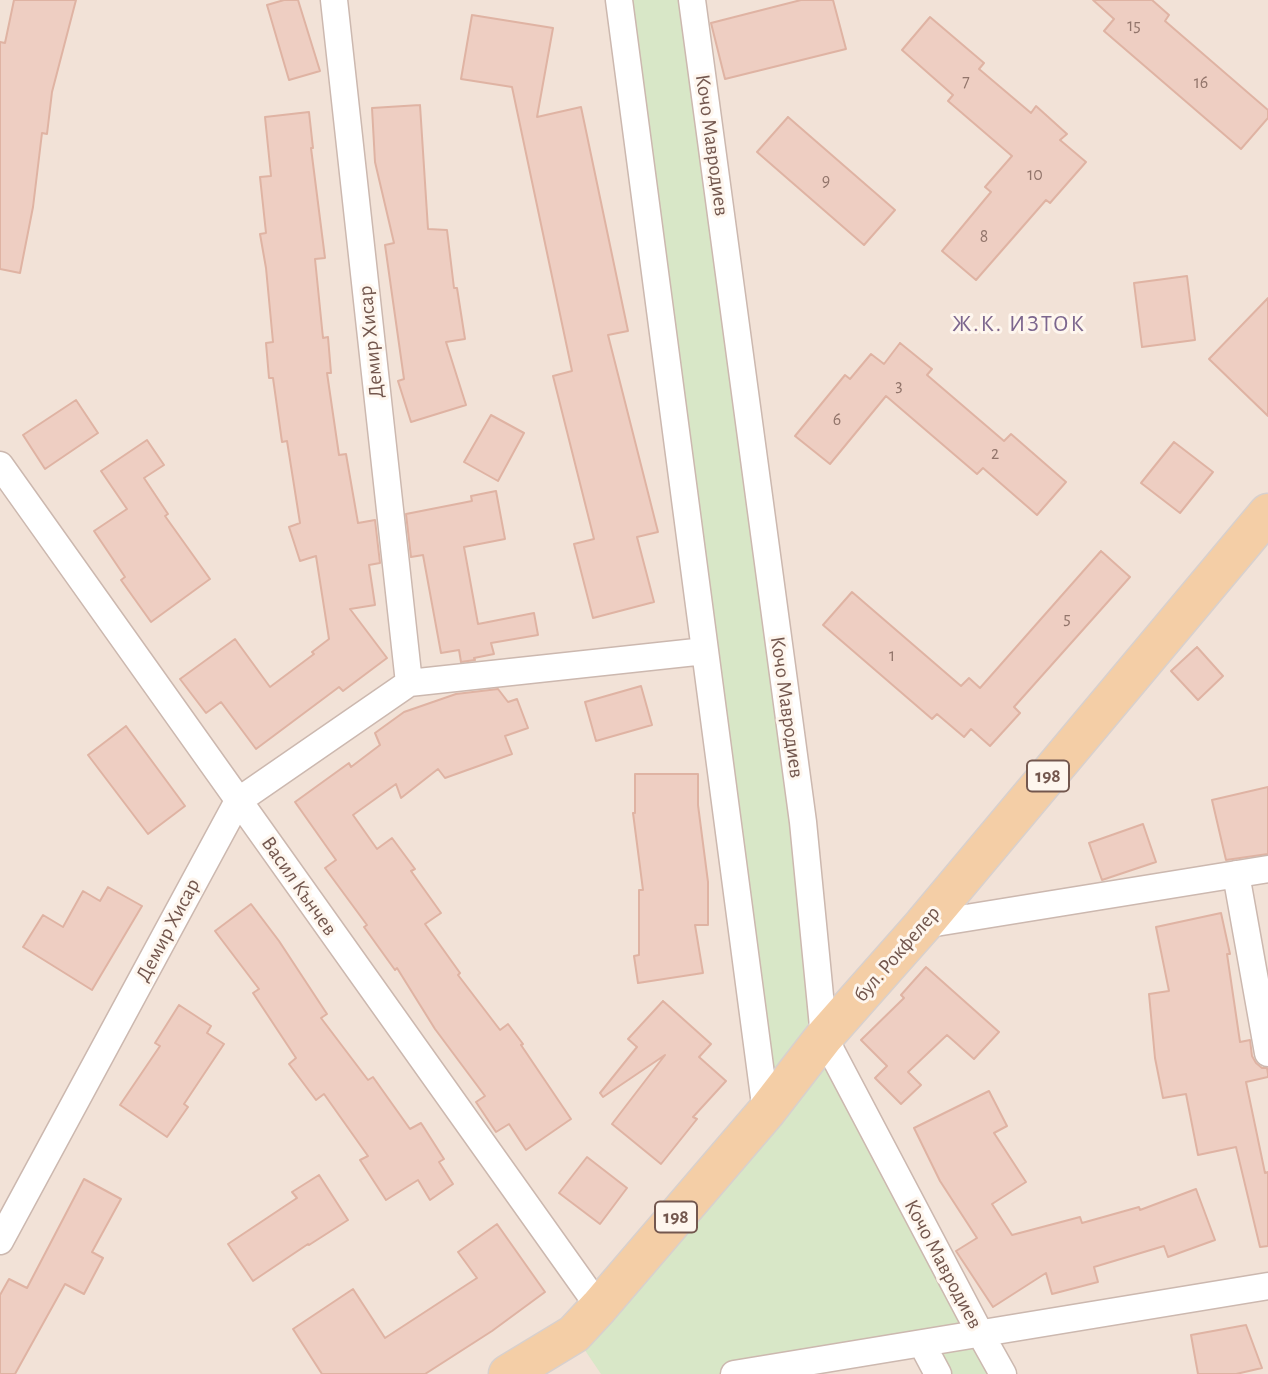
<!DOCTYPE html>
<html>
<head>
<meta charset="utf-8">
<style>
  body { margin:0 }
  canvas { display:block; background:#fbf1e8 }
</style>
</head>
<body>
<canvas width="1268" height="1374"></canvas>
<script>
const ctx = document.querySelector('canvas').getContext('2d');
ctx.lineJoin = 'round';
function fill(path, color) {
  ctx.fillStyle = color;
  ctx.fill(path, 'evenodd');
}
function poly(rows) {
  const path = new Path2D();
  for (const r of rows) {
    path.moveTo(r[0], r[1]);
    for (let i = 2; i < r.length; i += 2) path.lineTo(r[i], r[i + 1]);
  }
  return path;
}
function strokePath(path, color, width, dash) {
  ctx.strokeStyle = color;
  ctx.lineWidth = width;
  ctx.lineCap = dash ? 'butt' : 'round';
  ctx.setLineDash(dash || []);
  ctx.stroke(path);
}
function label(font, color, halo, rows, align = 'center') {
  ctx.font = font + ' "Alegreya Sans",sans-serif';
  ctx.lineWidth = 6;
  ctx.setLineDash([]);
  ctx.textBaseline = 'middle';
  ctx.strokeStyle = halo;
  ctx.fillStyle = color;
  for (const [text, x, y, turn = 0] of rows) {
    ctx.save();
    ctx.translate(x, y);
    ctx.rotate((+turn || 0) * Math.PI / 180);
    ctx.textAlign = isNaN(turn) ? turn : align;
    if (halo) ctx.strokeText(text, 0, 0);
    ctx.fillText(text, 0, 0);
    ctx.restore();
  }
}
fill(poly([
  [0,0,1268,0,1268,1374,0,1374]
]), '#f2e2d7');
fill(poly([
  [619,0,692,0,824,1037,1003,1374,938,1374,922,1344,734,1374,601,1374,574,1334,766,1112]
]), '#d8e7c7');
const building = poly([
  [14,0,76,0,52,92,47,134,42,133,33,207,20,273,0,269,0,42,5,43,14,0],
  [284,0,298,0,320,71,289,80,267,5,284,0],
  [801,0,833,0,846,49,725,79,711,23,801,0],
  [1093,0,1152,0,1169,15,1165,21,1268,110,1268,118,1241,149,1104,31,1114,19,1093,0],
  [472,15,553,28,537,117,581,107,628,331,608,335,658,532,637,537,654,602,593,618,574,544,594,539,553,376,572,371,512,87,461,79,472,15],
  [930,17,984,63,979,69,1031,113,1036,106,1067,134,1060,140,1086,162,1050,203,1046,200,976,280,942,251,991,192,985,187,1012,156,948,101,953,95,902,50,930,17],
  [420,105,428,229,447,230,454,288,457,288,465,339,446,342,466,405,411,422,398,381,404,379,385,245,394,243,375,162,372,108,420,105],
  [309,112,313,148,311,148,325,258,315,259,323,338,328,337,331,373,327,373,339,455,346,454,358,523,375,520,380,563,369,565,375,605,350,609,387,658,343,691,339,687,256,749,221,702,206,713,180,679,235,639,270,687,314,654,312,652,329,639,316,556,300,561,289,527,300,523,287,441,282,442,273,378,269,378,266,343,273,342,266,268,260,234,266,233,260,177,271,176,265,117,309,112],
  [788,117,895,210,864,245,757,152,788,117],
  [1187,276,1195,340,1142,347,1134,283,1187,276],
  [1268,298,1268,416,1209,359,1268,298],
  [900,343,932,369,927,375,1004,441,1011,434,1066,482,1037,515,983,468,977,474,886,396,830,464,795,436,845,375,850,379,871,354,884,364,900,343],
  [76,400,98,433,45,469,23,435,76,400],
  [491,415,524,433,498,481,464,462,491,415],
  [147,440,164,465,144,478,168,514,165,516,210,579,151,622,121,580,125,577,94,531,127,509,101,471,147,440],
  [1174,442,1213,472,1180,513,1141,483,1174,442],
  [496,491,505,539,464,547,478,624,534,613,538,635,491,643,494,654,474,658,475,660,461,662,459,650,441,653,423,555,411,557,406,514,472,501,471,496,496,491],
  [1101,551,1130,577,1014,707,1020,713,990,746,971,729,964,737,937,714,932,719,823,625,852,592,961,686,969,678,980,688,1101,551],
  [1197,647,1223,676,1198,700,1171,671,1197,647],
  [641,686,652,725,596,741,585,702,641,686],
  [498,689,508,702,517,699,528,728,505,736,512,754,445,778,438,769,401,798,396,784,353,815,377,849,392,838,415,869,411,871,441,913,425,924,460,973,458,975,500,1030,508,1024,523,1044,521,1045,571,1119,526,1150,509,1124,496,1132,476,1102,485,1096,435,1029,397,968,395,970,364,927,367,925,325,868,336,860,295,802,349,763,351,767,380,745,375,733,404,712,456,694,498,689],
  [126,726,185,806,148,834,88,755,126,726],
  [635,774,698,774,698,805,708,882,708,925,695,925,703,973,638,983,634,956,639,955,639,890,643,890,633,813,635,813,635,774],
  [1268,787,1268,854,1226,860,1212,800,1268,787],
  [1143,824,1156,862,1102,880,1089,843,1143,824],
  [108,887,142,906,92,990,23,947,43,915,63,927,83,891,100,901,108,887],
  [251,904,279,941,327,1014,321,1018,368,1080,373,1077,410,1129,421,1123,444,1159,439,1162,453,1184,430,1200,418,1180,386,1200,360,1160,368,1156,324,1094,316,1100,289,1064,296,1058,253,993,259,989,215,931,251,904],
  [1221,913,1230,954,1227,954,1240,1042,1250,1040,1252,1056,1256,1063,1262,1068,1267,1068,1268,1074,1268,1077,1246,1082,1265,1173,1268,1172,1268,1246,1260,1247,1236,1147,1198,1155,1186,1094,1163,1098,1155,1058,1149,994,1169,991,1156,927,1221,913],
  [926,967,999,1032,974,1059,947,1035,908,1072,921,1085,901,1104,875,1078,887,1066,861,1040,904,998,901,995,926,967],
  [663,1001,711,1044,699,1057,726,1081,693,1117,697,1119,661,1164,612,1124,665,1055,603,1097,600,1093,637,1047,628,1039,663,1001],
  [179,1005,211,1026,207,1033,224,1044,184,1104,188,1107,167,1137,120,1105,160,1046,155,1043,179,1005],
  [989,1091,1007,1126,994,1133,1026,1182,992,1204,1012,1235,1080,1217,1082,1223,1139,1207,1140,1210,1196,1189,1215,1240,1168,1257,1164,1246,1094,1267,1098,1282,1052,1294,1046,1273,993,1307,956,1251,977,1238,940,1181,914,1128,989,1091],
  [587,1157,627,1188,600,1224,559,1193,587,1157],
  [319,1175,348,1220,309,1245,308,1244,253,1281,228,1244,297,1198,292,1192,319,1175],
  [84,1179,121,1199,92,1252,103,1258,84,1294,65,1284,15,1374,0,1374,0,1295,9,1279,27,1288,84,1179],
  [497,1224,545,1292,492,1331,425,1374,322,1374,293,1329,353,1289,385,1338,477,1278,458,1252,497,1224],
  [1246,1325,1262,1368,1236,1374,1198,1374,1191,1335,1246,1325]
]);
fill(building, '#eecec2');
strokePath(building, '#dfb3a3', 2);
const street = poly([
  [334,0,409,683],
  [619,0,766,1112],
  [692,0,803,822,824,1037,980,1333,1003,1374],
  [0,465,599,1307],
  [1236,874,1268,1053],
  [923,925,1268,869],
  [0,1241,238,801,409,683,705,651],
  [922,1344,938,1374],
  [734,1374,1268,1286]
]);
const primary = poly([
  [508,1374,574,1334,599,1307,766,1112,824,1037,923,925,1268,513]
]);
strokePath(street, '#ccb8af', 29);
strokePath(primary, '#d8d0cd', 41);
strokePath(street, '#fff', 26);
strokePath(primary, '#f4cea6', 38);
label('18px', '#92756b', null, [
  ["15",1134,26],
  ["7",966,82],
  ["16",1201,83],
  ["10",1035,175],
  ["9",826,181],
  ["8",984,237],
  ["3",899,386],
  ["6",837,420],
  ["2",995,454],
  ["5",1067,619],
  ["1",892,656]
]);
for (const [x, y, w] of [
  [1048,776,42],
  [676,1217,42]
]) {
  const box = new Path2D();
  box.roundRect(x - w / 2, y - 15.5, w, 31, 5);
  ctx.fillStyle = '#fef6ee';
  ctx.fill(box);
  strokePath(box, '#73574e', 2);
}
label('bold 19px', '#73574e', null, [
  ["198",1048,776],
  ["198",676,1217]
]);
label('21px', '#73574e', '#fef6ee', [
  ["Кочо Мавродиев",712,145,82],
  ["Демир Хисар",371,342,-96],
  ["Кочо Мавродиев",787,707,82],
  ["Васил Кънчев",299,886,55],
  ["Демир Хисар",168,930,-62],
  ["бул. Рокфелер",897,954,-49],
  ["Кочо Мавродиев",943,1264,62]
]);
ctx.letterSpacing = '2px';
label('23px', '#7c668e', '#fef6ee', [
  ["Ж.К. ИЗТОК",1019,324]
]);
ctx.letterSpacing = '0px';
</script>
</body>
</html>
